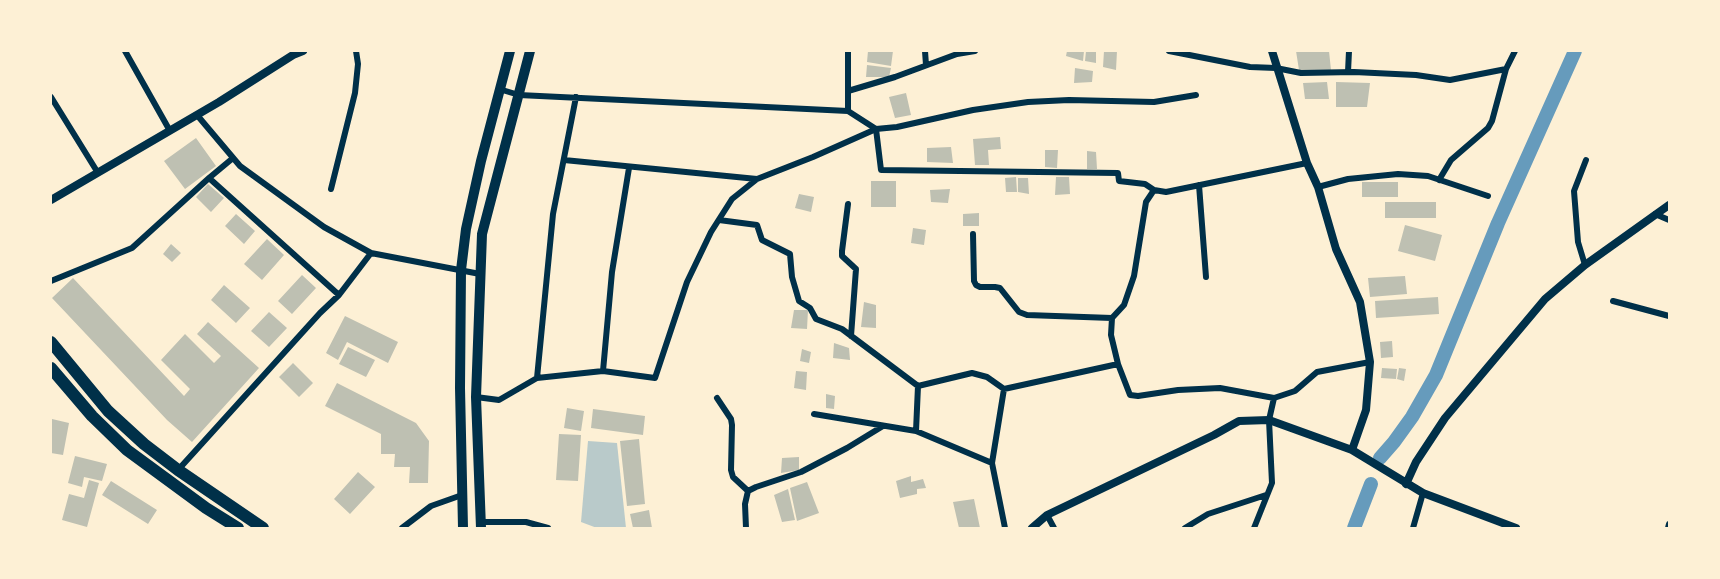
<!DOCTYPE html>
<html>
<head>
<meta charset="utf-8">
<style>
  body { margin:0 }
  #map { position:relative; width:1720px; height:579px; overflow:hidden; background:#fdf0d5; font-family:Inter,sans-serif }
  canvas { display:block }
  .frame { position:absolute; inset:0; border:52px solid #fdf0d5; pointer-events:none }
</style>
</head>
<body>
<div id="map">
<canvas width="1720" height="579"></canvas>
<div class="frame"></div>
</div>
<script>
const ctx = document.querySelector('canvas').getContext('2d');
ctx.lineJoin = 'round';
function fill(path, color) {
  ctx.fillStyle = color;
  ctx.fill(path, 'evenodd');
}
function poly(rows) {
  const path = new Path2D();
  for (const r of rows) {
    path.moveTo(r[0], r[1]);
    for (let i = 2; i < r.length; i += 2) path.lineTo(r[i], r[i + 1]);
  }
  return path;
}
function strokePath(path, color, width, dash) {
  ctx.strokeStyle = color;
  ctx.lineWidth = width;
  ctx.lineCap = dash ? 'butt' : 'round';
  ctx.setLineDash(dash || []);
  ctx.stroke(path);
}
fill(poly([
  [588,441,617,443,626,528,597,528,581,522]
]), '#b9caca');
strokePath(poly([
  [1380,458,1394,442,1412,417,1436,375,1498,223,1575,51],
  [1354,528,1371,484]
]), '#669bbc', 14);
fill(poly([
  [868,51,893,51,891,66,867,62],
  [1067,51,1084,51,1083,61,1066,56],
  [1086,51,1096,51,1096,63,1085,61],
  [1104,51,1117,51,1116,70,1103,67],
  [1296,51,1329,51,1331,70,1299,70],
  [867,65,891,68,889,77,866,77],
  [1075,68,1093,71,1092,82,1074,83],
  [1327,82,1329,99,1305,99,1303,83],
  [1336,82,1370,83,1367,107,1336,107],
  [906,93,911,115,895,118,889,97],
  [1000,137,1001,149,988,150,989,165,975,165,973,139],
  [196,138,216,166,185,189,164,161],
  [951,147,953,163,927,162,927,148],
  [1045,150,1058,150,1057,168,1045,167],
  [1087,151,1096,152,1097,169,1087,169],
  [1016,177,1017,192,1006,192,1005,178],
  [1056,177,1069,177,1070,194,1055,195],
  [1018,178,1028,178,1029,194,1018,192],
  [871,181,896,181,896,207,871,207],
  [1362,182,1398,182,1398,197,1362,197],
  [208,184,224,198,211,212,196,197],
  [950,189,948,203,931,202,930,190],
  [799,194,814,197,811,212,795,208],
  [1385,202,1436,202,1436,218,1385,218],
  [979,213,979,226,963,226,963,214],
  [236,214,255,231,244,244,225,226],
  [1405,225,1442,235,1435,261,1398,251],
  [913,228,926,230,924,245,911,243],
  [267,239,284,255,262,280,244,264],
  [171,244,181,253,172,262,163,254],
  [302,275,316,288,292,314,278,301],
  [1405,276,1407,294,1370,297,1368,278],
  [73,278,184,396,190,389,161,360,185,334,214,363,221,356,197,334,208,322,259,368,192,442,167,420,52,298],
  [224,285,250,308,236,323,211,300],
  [1438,297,1439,314,1376,318,1375,301],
  [864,302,876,305,876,328,861,327],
  [794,310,808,310,807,329,791,328],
  [269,312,287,328,269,347,251,331],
  [345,316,398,342,388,363,347,342,338,360,326,353],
  [1392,341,1393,357,1381,358,1380,342],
  [834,343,849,348,850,360,833,358],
  [348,347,375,360,366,377,339,364],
  [802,349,811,352,809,363,800,361],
  [293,363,313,383,299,397,279,377],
  [1382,368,1397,369,1396,379,1381,378],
  [1399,368,1406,369,1404,381,1397,379],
  [796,371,807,372,806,390,794,388],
  [337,383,416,423,429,441,428,483,409,483,410,467,394,467,395,454,381,454,381,434,325,406],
  [826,394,835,396,834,409,826,408],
  [567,408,584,411,581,431,564,428],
  [593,409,645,416,643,435,591,428],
  [52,419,69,423,63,455,51,453],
  [559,434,581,435,578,481,556,480],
  [639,439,645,504,627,506,620,441],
  [75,456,107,464,102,481,84,477,82,487,68,483],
  [799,457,799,470,781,473,782,458],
  [358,472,375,487,350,514,334,499],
  [911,476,911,482,923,479,926,488,917,489,917,494,900,498,896,481],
  [89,480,99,483,87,527,62,520,69,494,84,498],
  [111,481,157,510,148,524,102,495],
  [807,482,819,513,797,521,790,488],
  [788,489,795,520,782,522,774,495],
  [974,499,980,528,959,528,953,502],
  [649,510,652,528,633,528,630,514]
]), '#bec0b2');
strokePath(poly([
  [125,51,170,131],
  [925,51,926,65],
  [1169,51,1250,67,1276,68,1301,73,1354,72,1416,75,1450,80,1506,69],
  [1348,72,1349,51],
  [499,89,519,95,848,111,848,51],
  [848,91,895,77,957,54,975,51],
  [51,97,98,173],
  [848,111,876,129,881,170,1118,173,1119,181,1145,184,1154,190,1166,192,1307,163],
  [197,115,240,166,324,227,371,253,480,274],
  [564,160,757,179],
  [209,178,339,295],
  [1439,180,1451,160,1488,128,1492,121,1506,69,1515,51],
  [1199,185,1206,277],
  [1318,187,1348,179,1398,174,1428,176,1488,196],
  [331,189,355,93,358,64,356,51],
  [1154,190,1146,202,1134,276,1124,305,1112,318,1111,335,1118,364,1130,395,1138,396,1178,390,1220,388,1274,398,1295,391,1317,372,1370,362],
  [848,204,842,251,842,256,856,269,851,336],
  [1655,214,1669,220],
  [719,220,757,225,762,240,790,254,792,277,799,301,810,308,816,319,842,329,918,386,916,431],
  [973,234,974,281,976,285,980,287,995,287,1000,288,1019,312,1027,315,1112,318],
  [1585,265,1578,242,1574,191,1586,160],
  [51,281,132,248,209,178,233,158],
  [1613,301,1669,316],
  [603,371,612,272,629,168],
  [537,378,553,214,576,97],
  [918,386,972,373,987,377,1004,389,1118,364],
  [476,397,499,400,537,378,603,371,655,378,687,282,711,232,732,199,757,179,813,157,876,129,897,127,973,110,1028,102,1069,100,1154,102,1196,95],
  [717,398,731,419,732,425,731,470,733,477,748,491],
  [814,414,916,431,992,463,1005,528],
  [992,463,1004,389],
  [178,470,320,313,339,295,371,253],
  [1047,515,1054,528],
  [481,522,526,522,548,528],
  [402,528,431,506,462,495],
  [746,528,745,504,748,491,756,487,801,472,847,448,883,426],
  [1185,528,1208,514,1266,495],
  [1254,528,1272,483,1269,420,1274,398],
  [1413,528,1423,493],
  [1668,528,1669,524]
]), '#003049', 6);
strokePath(poly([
  [1272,51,1307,163,1318,187,1336,249,1360,302,1370,362,1366,410,1352,450],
  [51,200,219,102,293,55,303,51],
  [1406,484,1416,462,1445,418,1545,299,1585,265,1669,205],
  [1032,528,1047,515,1214,435,1239,421,1269,420,1352,450,1423,493,1516,528]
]), '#003049', 8);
strokePath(poly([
  [463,528,460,388,461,270,466,229,481,161,510,51],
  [481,528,476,397,482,234,530,51]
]), '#003049', 10);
strokePath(poly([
  [51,342,108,411,144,444,178,470,263,528],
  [51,368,92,416,127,450,206,508,238,528]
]), '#003049', 12);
</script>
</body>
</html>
